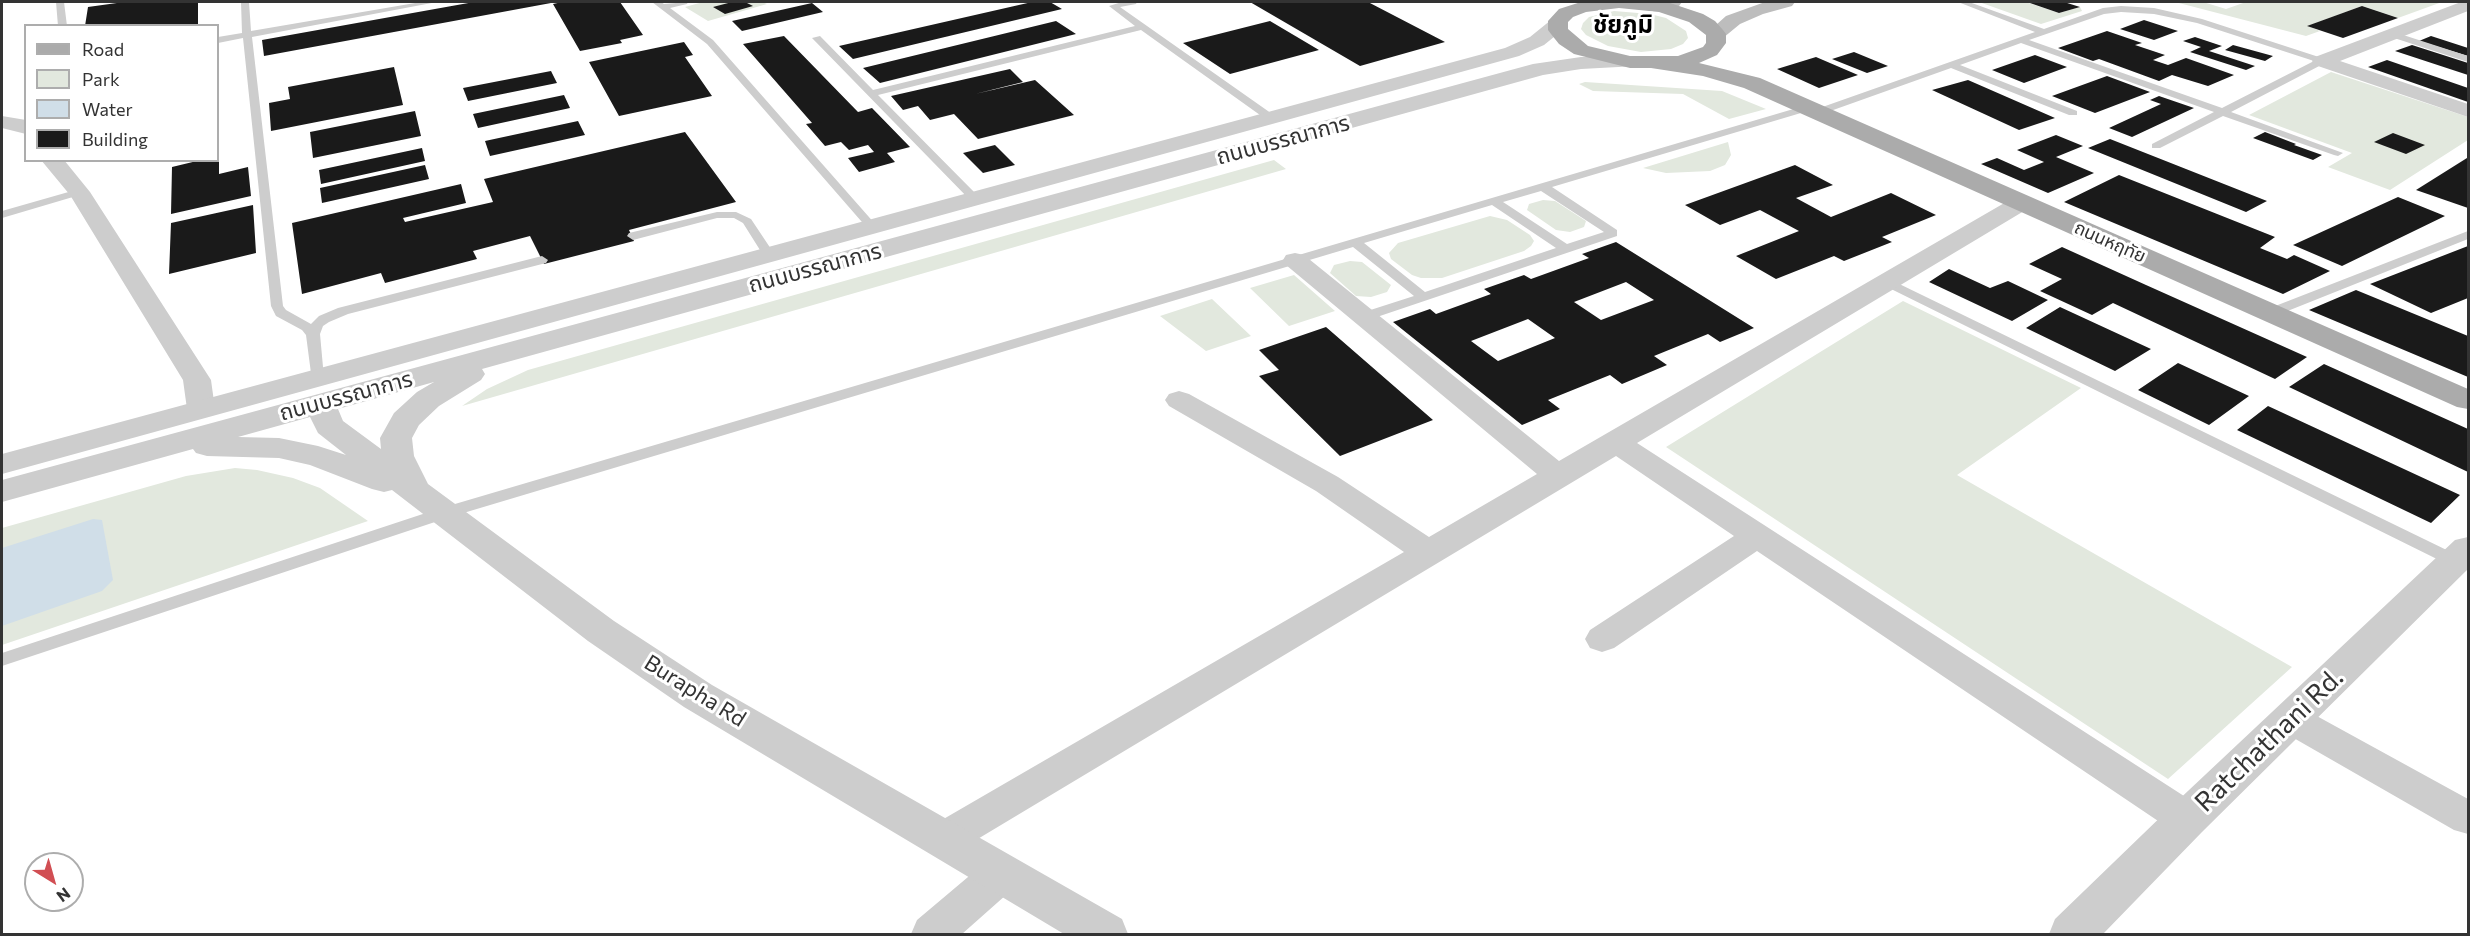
<!DOCTYPE html>
<html>
<head>
<meta charset="utf-8">
<style>
  body { margin:0 }
  #map { position:relative; width:2470px; height:936px; overflow:hidden; background:#fff; font-family:Commissioner,sans-serif }
  canvas { display:block }
  .frame { position:absolute; inset:0; border:3px solid #333; pointer-events:none }
  .legend { position:absolute; left:24px; top:24px; width:195px; height:138px; box-sizing:border-box; background:#fff; border:2px solid #adadad; margin:0; padding:8px 10px; list-style:none; font-size:18px; color:#333 }
  .legend li { display:flex; align-items:center; gap:12px; height:30px }
  .legend b { width:30px; border:2px solid #adadad }
  .north { position:absolute; left:24px; top:852px; width:60px; height:60px; box-sizing:border-box; background:#fff; border:2px solid #adadad; border-radius:50%; rotate:143deg; font-size:16px; font-weight:700; line-height:24px; text-align:center; color:#333 }
  .north::after { content:''; display:block; margin:auto; width:21px; height:27px; background:#d14e53; clip-path:polygon(50% 0,100% 100%,50% 72%,0 100%) }
</style>
</head>
<body>
<div id="map">
<canvas width="2470" height="936"></canvas>
<div class="frame"></div>
<ul class="legend">
<li><b style="height:8px;background:#ababab"></b>Road</li>
<li><b style="height:16px;background:#e2e8de"></b>Park</li>
<li><b style="height:16px;background:#d0dee8"></b>Water</li>
<li><b style="height:16px;background:#1a1a1a"></b>Building</li>
</ul>
<div class="north">N</div>
</div>
<script>
const ctx = document.querySelector('canvas').getContext('2d');
ctx.lineJoin = 'round';
function fill(path, color) {
  ctx.fillStyle = color;
  ctx.fill(path, 'evenodd');
}
function poly(rows) {
  const path = new Path2D();
  for (const r of rows) {
    path.moveTo(r[0], r[1]);
    for (let i = 2; i < r.length; i += 2) path.lineTo(r[i], r[i + 1]);
  }
  return path;
}
function label(font, color, halo, rows, align = 'center') {
  ctx.font = font + ' Commissioner,"Noto Sans Thai",sans-serif';
  ctx.lineWidth = 6;
  ctx.setLineDash([]);
  ctx.textBaseline = 'middle';
  ctx.strokeStyle = halo;
  ctx.fillStyle = color;
  for (const [text, x, y, turn = 0] of rows) {
    ctx.save();
    ctx.translate(x, y);
    ctx.rotate((+turn || 0) * Math.PI / 180);
    ctx.textAlign = isNaN(turn) ? turn : align;
    if (halo) ctx.strokeText(text, 0, 0);
    ctx.fillText(text, 0, 0);
    ctx.restore();
  }
}
fill(poly([
  [703,2,762,2,767,4,708,21,685,7],
  [1979,2,2026,2,2059,13,2080,7,2082,11,2041,24],
  [2175,2,2203,2,2226,9,2246,2,2442,2,2398,18,2362,6,2308,26,2320,31,2306,36],
  [1614,11,1650,14,1666,18,1686,31,1688,38,1683,44,1671,49,1641,52,1608,46,1586,35,1581,29,1583,23,1589,17],
  [2331,72,2468,117,2468,140,2390,190,2328,167,2352,153,2249,115],
  [1585,82,1722,91,1766,109,1729,119,1683,94,1593,91,1579,84],
  [1728,142,1731,155,1725,165,1710,171,1666,173,1643,168],
  [1274,160,1286,169,462,406,487,389,528,370],
  [1543,200,1555,201,1586,221,1584,227,1570,232,1556,230,1527,210,1529,204],
  [1490,216,1507,220,1530,235,1534,241,1531,246,1524,251,1442,278,1421,278,1412,275,1391,259,1389,253,1398,243],
  [1350,261,1362,262,1391,285,1387,292,1371,297,1356,296,1330,273,1334,265],
  [1294,275,1335,311,1289,326,1250,288],
  [1212,299,1251,336,1206,351,1160,316],
  [1903,301,2081,388,1957,475,2292,667,2168,779,1666,447],
  [235,468,257,470,293,478,320,488,368,521,2,645,2,528,186,476]
]), '#e2e8de');
fill(poly([
  [93,519,102,520,113,580,102,591,2,626,2,548]
]), '#d0dee8');
fill(poly([
  [124,2,198,2,198,26,85,26,88,7],
  [474,2,551,3,264,56,262,40],
  [562,2,620,2,643,35,620,40,622,43,580,51,553,4],
  [732,2,745,2,753,6,725,14,713,7],
  [1032,2,1050,2,1062,9,853,59,839,46],
  [1250,2,1368,2,1445,42,1360,66],
  [2027,2,2064,2,2080,7,2059,13],
  [812,3,823,12,742,31,732,21],
  [2362,6,2398,18,2343,38,2307,26],
  [2144,20,2178,31,2154,40,2120,29],
  [1056,21,1076,34,880,83,863,68],
  [1270,21,1319,50,1230,74,1183,43],
  [2107,31,2142,43,2135,45,2165,55,2153,60,2168,65,2186,58,2234,75,2208,86,2172,75,2159,81,2099,59,2093,61,2058,48],
  [784,36,858,112,872,108,910,147,887,153,895,162,859,172,848,158,874,152,868,145,849,150,841,142,825,146,806,124,812,123,743,44],
  [2431,36,2468,48,2468,56,2419,41],
  [2195,37,2222,46,2209,51,2255,66,2246,70,2190,52,2201,47,2183,41],
  [684,42,693,55,685,57,712,96,619,116,589,62],
  [2233,45,2273,56,2265,61,2225,50],
  [2412,45,2468,63,2468,75,2395,51],
  [1854,52,1888,66,1867,73,1832,59],
  [2035,55,2067,67,2024,83,1992,70],
  [1816,57,1858,75,1819,88,1777,69],
  [2387,60,2468,88,2468,102,2368,67],
  [394,67,403,105,271,131,269,103,290,99,288,87],
  [1010,69,1023,82,975,94,1035,80,1074,115,978,139,954,114,930,120,918,106,903,110,891,96],
  [551,71,557,83,468,101,463,88],
  [2107,76,2150,92,2095,113,2052,96],
  [1968,80,2055,118,2019,130,1932,90],
  [564,95,570,108,478,128,473,114],
  [2159,96,2194,108,2132,137,2109,128,2161,104,2150,100],
  [415,111,421,136,313,158,310,132],
  [578,121,585,135,490,156,485,141],
  [685,132,736,202,629,230,634,241,544,264,530,236,473,251,477,259,385,283,381,273,302,294,292,223,461,184,466,203,403,218,405,222,493,202,484,179],
  [2265,132,2296,144,2294,145,2322,155,2313,160,2253,138],
  [2393,133,2425,145,2406,154,2374,142],
  [2056,135,2083,146,2056,157,2094,173,2048,193,1981,164,1997,158,2024,170,2044,162,2017,150],
  [2110,139,2267,201,2246,212,2088,148],
  [995,145,1015,165,983,173,963,153],
  [422,148,425,161,321,184,319,170],
  [2467,158,2468,158,2468,208,2416,190],
  [201,160,219,160,219,174,248,167,251,196,171,214,172,167],
  [425,165,429,179,322,203,320,188],
  [1795,165,1833,185,1796,198,1831,217,1891,193,1936,215,1882,237,1892,242,1844,261,1834,256,1776,279,1736,256,1799,231,1760,210,1720,225,1685,205],
  [2119,175,2275,237,2260,248,2287,259,2294,255,2330,271,2283,294,2064,202],
  [2398,197,2445,216,2342,266,2293,245],
  [253,205,256,253,169,274,171,223],
  [1616,242,1754,328,1720,342,1708,334,1654,356,1667,365,1622,384,1610,375,1548,400,1560,409,1522,425,1393,322,1430,309,1436,314,1491,294,1484,289,1524,275,1531,279,1589,258,1582,254],
  [1626,282,1654,300,1601,320,1574,302],
  [1528,319,1555,338,1498,361,1471,341],
  [2468,246,2468,298,2431,313,2370,284],
  [2062,247,2146,285,2307,357,2275,379,2113,303,2092,315,2040,291,2062,279,2029,264],
  [1949,269,1990,288,2008,281,2048,300,2012,321,1929,282],
  [2356,290,2468,336,2468,377,2309,310],
  [2060,307,2151,349,2115,371,2026,328],
  [1326,327,1433,420,1340,456,1259,376,1279,370,1259,350],
  [2178,363,2249,396,2209,425,2138,390],
  [2324,364,2468,429,2468,472,2289,387],
  [2268,406,2460,495,2431,523,2237,430]
]), '#1a1a1a');
fill(poly([
  [56,2,64,2,67,26,58,26,56,2],
  [241,2,249,2,251,31,421,2,437,2,252,37,283,306,286,310,311,324,319,316,338,308,542,256,548,260,546,263,348,314,329,322,323,326,320,334,324,378,317,382,312,381,306,335,302,330,276,316,271,306,243,38,218,43,218,37,242,33,241,2],
  [652,2,661,2,664,4,688,2,687,4,670,8,713,40,876,225,876,229,868,229,707,44,652,2],
  [1122,2,1137,2,1136,4,1120,7,1275,116,1275,120,1267,120,1141,30,878,95,979,197,979,201,975,202,971,201,812,38,820,36,873,90,1135,26,1109,6,1122,2],
  [1958,2,1969,2,2044,29,2103,8,2121,6,2154,8,2202,19,2325,59,2325,63,2231,112,2343,153,2338,156,2334,155,2223,116,2160,148,2152,148,2152,144,2214,112,2021,43,1960,65,2077,111,2077,115,2069,115,1951,68,1822,114,1814,114,1814,110,2035,32,1958,2],
  [2121,12,2154,14,2197,23,2314,61,2222,108,2029,40,2104,14,2121,12],
  [2391,31,2468,56,2468,62,2388,36,2386,34,2391,31],
  [1807,105,1812,108,1811,110,1552,187,1617,230,1617,236,1368,320,1358,320,1357,317,1358,314,1414,296,1353,247,450,517,2,666,2,653,438,509,1807,105],
  [1541,191,1604,232,1567,244,1503,202,1541,191],
  [1492,205,1556,248,1425,292,1364,243,1492,205],
  [79,189,85,192,83,194,2,218,2,211,79,189],
  [717,212,736,212,751,219,775,255,773,258,765,258,743,223,734,218,717,218,633,240,627,236,629,233,717,212],
  [2468,231,2468,239,2275,316,2270,317,2264,313,2265,310,2468,231],
  [1887,278,2461,557,2463,561,2461,565,2455,567,2449,565,1883,285,1881,282,1887,278]
]), '#cdcdcd');
fill(poly([
  [2461,2,2468,2,2468,11,2340,61,2468,104,2468,117,2315,65,2312,61,2315,57,2461,2],
  [2,116,26,120,26,134,2,128,2,116],
  [41,160,64,160,90,192,211,380,215,409,211,415,201,418,191,415,187,409,183,380,70,195,41,160],
  [2021,196,2029,198,2032,203,2029,208,1637,443,2201,807,2207,819,2201,831,2187,836,2173,831,1757,551,1614,648,1602,652,1590,648,1585,639,1590,630,1734,536,1616,456,956,852,942,857,928,852,922,840,928,828,1404,552,1316,491,1169,406,1165,400,1169,394,1179,391,1189,394,1338,477,1429,537,1537,474,1286,265,1283,260,1286,255,1295,253,1304,255,1559,461,2013,198,2021,196],
  [2291,705,2304,709,2468,799,2468,834,2454,830,2278,729,2273,719,2278,709,2291,705],
  [1001,856,1015,861,1021,874,1015,887,962,934,911,934,917,920,987,861,1001,856]
]), '#cdcdcd');
fill(poly([
  [1558,18,1565,20,1568,24,1565,28,1544,45,1519,56,2,474,2,454,1505,48,1530,37,1551,20,1558,18],
  [1630,56,1637,58,1641,62,1637,66,1581,69,1543,75,482,369,485,374,481,380,439,406,419,425,412,438,414,456,428,484,614,621,712,685,1122,919,1128,934,1064,934,684,707,588,641,392,490,384,492,372,489,310,465,279,458,207,456,196,453,193,449,2,502,2,480,1533,64,1581,57,1630,56],
  [434,382,417,392,394,413,380,438,381,449,343,421,338,409,434,382],
  [310,417,318,433,346,455,318,446,279,438,238,437,310,417],
  [2468,537,2468,569,2202,832,2103,934,2049,934,2055,919,2172,806,2455,540,2468,537]
]), '#cdcdcd');
fill(poly([
  [1632,2,1682,2,1679,6,1672,8,1641,9,1634,7,1632,2],
  [1765,2,1795,2,1792,6,1763,14,1740,24,1723,38,1716,40,1709,38,1706,34,1726,16,1765,2]
]), '#bdbdbd');
fill(poly([
  [1581,2,1667,2,1703,14,1715,21,1723,30,1726,34,1726,43,1717,55,1699,63,1760,78,2468,389,2468,409,2457,407,1744,88,1703,76,1651,68,1630,68,1574,54,1559,44,1551,34,1548,30,1548,21,1559,9,1581,2],
  [1619,8,1659,12,1689,22,1706,35,1706,43,1703,47,1678,56,1630,56,1588,46,1568,29,1568,22,1573,17,1586,12,1619,8]
]), '#ababab');
label('18px', '#333', '#fff', [
  ["ถนนหฤทัย",2110,242,24]
]);
label('22px', '#333', '#fff', [
  ["ถนนบรรณาการ",1283,140,-15],
  ["ถนนบรรณาการ",815,268,-15],
  ["ถนนบรรณาการ",346,396,-15],
  ["Burapha Rd",695,691,32]
]);
label('bold 24px', '#000', '#fff', [
  ["ชัยภูมิ",1623,25]
]);
label('27px', '#333', '#fff', [
  ["Ratchathani Rd.",2269,740,-44]
]);
</script>
</body>
</html>
